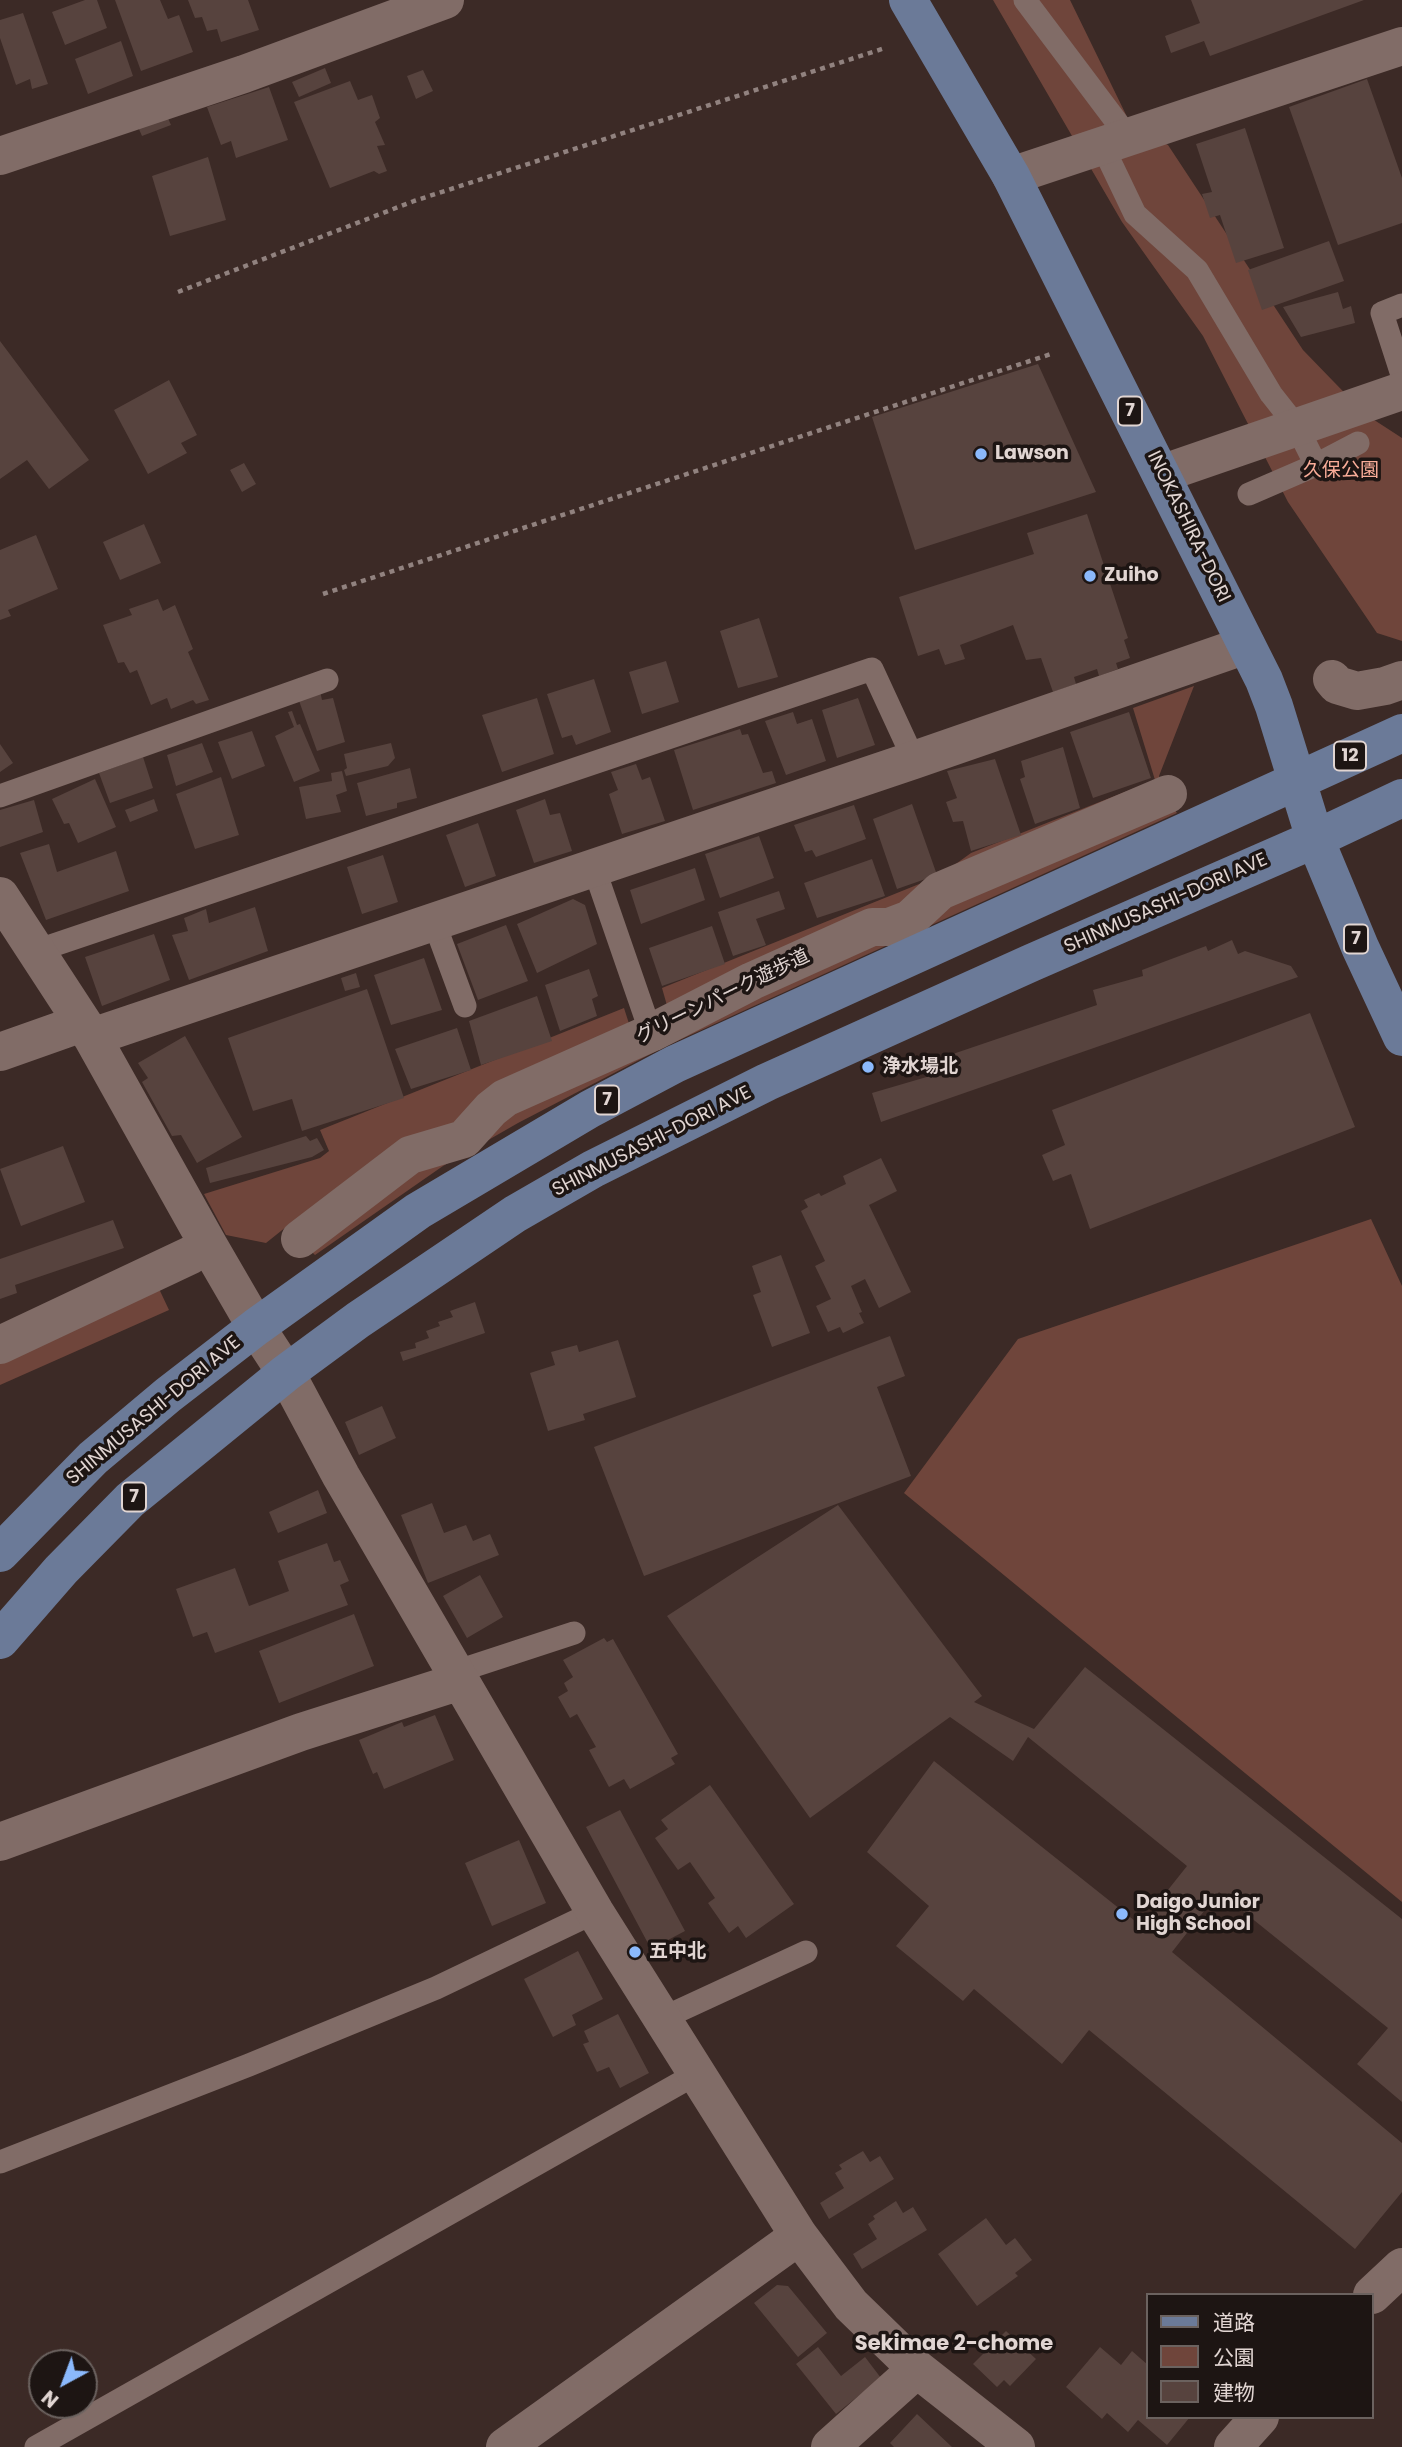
<!DOCTYPE html>
<html>
<head>
<meta charset="utf-8">
<style>
  body { margin:0 }
  #map { position:relative; width:1402px; height:2447px; overflow:hidden; background:#3c2a26; font-family:Poppins,"Noto Sans JP",sans-serif }
  canvas { display:block }
  .legend { position:absolute; left:1146px; top:2293px; width:228px; height:126px; box-sizing:border-box; background:#1d1513; border:2px solid #6b625f; margin:0; padding:9px 12px; list-style:none; font-size:21px; color:#e1d5d2 }
  .legend li { display:flex; align-items:center; gap:14px; height:35px }
  .legend b { width:35px; border:2px solid #6b625f }
  .north { position:absolute; left:28px; top:2349px; width:70px; height:70px; box-sizing:border-box; background:#1d1513; border:2px solid #6b625f; border-radius:50%; rotate:221deg; font-size:19px; font-weight:700; line-height:28px; text-align:center; color:#e1d5d2 }
  .north::after { content:''; display:block; margin:auto; width:24px; height:32px; background:#8bb9fc; clip-path:polygon(50% 0,100% 100%,50% 72%,0 100%) }
</style>
</head>
<body>
<div id="map">
<canvas width="1402" height="2447"></canvas>
<ul class="legend">
<li><b style="height:9px;background:#6b7a98"></b>道路</li>
<li><b style="height:19px;background:#6f453b"></b>公園</li>
<li><b style="height:19px;background:#57433e"></b>建物</li>
</ul>
<div class="north">N</div>
</div>
<script>
const ctx = document.querySelector('canvas').getContext('2d');
ctx.lineJoin = 'round';
function fill(path, color) {
  ctx.fillStyle = color;
  ctx.fill(path, 'evenodd');
}
function poly(rows) {
  const path = new Path2D();
  for (const r of rows) {
    path.moveTo(r[0], r[1]);
    for (let i = 2; i < r.length; i += 2) path.lineTo(r[i], r[i + 1]);
  }
  return path;
}
function strokePath(path, color, width, dash) {
  ctx.strokeStyle = color;
  ctx.lineWidth = width;
  ctx.lineCap = dash ? 'butt' : 'round';
  ctx.setLineDash(dash || []);
  ctx.stroke(path);
}
function label(font, color, halo, rows, align = 'center') {
  ctx.font = font + ' Poppins,"Noto Sans JP",sans-serif';
  ctx.lineWidth = 7;
  ctx.setLineDash([]);
  ctx.textBaseline = 'middle';
  ctx.strokeStyle = halo;
  ctx.fillStyle = color;
  for (const [text, x, y, turn = 0] of rows) {
    ctx.save();
    ctx.translate(x, y);
    ctx.rotate((+turn || 0) * Math.PI / 180);
    ctx.textAlign = isNaN(turn) ? turn : align;
    if (halo) ctx.strokeText(text, 0, 0);
    ctx.fillText(text, 0, 0);
    ctx.restore();
  }
}
fill(poly([
  [993,0,1070,0,1132,127,1168,145,1303,350,1365,414,1402,438,1402,641,1377,633,1288,502,1203,336,1122,222],
  [1194,686,1159,776,1163,789,925,893,670,1016,662,988,939,876,971,853,1155,780,1133,708],
  [1167,799,1177,813,664,1047,518,1123,443,1166,315,1255,303,1243,493,1116],
  [624,1008,632,1033,291,1223,266,1243,226,1235,204,1194,320,1158,329,1151,320,1130],
  [1371,1219,1402,1286,1402,1902,904,1493,1018,1339],
  [145,1259,169,1310,0,1385,0,1328]
]), '#6f453b');
fill(poly([
  [85,0,97,0,107,28,65,45,52,12],
  [115,0,160,0,168,19,179,15,193,52,141,71],
  [188,0,248,0,259,30,221,42,217,29,207,31,202,17,195,18],
  [1191,0,1364,0,1210,56,1204,41,1171,53,1165,36,1200,23],
  [23,13,48,84,32,89,30,79,16,85,0,38,0,20],
  [121,41,133,76,88,94,75,59],
  [325,68,331,83,299,97,292,82],
  [423,70,433,91,416,99,407,76],
  [1367,79,1402,178,1402,223,1338,245,1289,107],
  [350,81,358,100,372,95,380,118,375,122,385,145,377,146,387,171,379,174,374,171,330,188,294,102],
  [269,87,288,140,236,158,231,141,221,145,207,107],
  [167,116,171,125,142,136,138,127],
  [1245,128,1284,248,1236,263,1220,215,1210,218,1202,194,1212,192,1196,144],
  [208,157,226,220,170,236,152,176],
  [1329,241,1344,281,1262,310,1248,270],
  [1338,292,1343,309,1351,306,1355,323,1301,337,1283,307],
  [0,341,89,460,49,489,27,460,0,479],
  [1038,364,1096,492,915,550,872,417],
  [169,380,197,435,181,443,187,453,148,474,114,410],
  [244,463,256,484,242,492,230,470],
  [1087,514,1128,638,1124,640,1130,658,1116,663,1118,669,1099,676,1097,669,1074,677,1076,684,1053,692,1041,658,1026,660,1013,625,960,645,965,659,945,665,939,649,918,656,899,597,1034,554,1027,533],
  [144,524,161,563,120,580,103,542],
  [36,535,58,589,8,610,11,616,0,620,0,550],
  [158,599,163,611,175,605,193,649,188,652,209,700,196,704,193,700,171,709,167,698,151,705,137,670,130,673,124,662,118,663,103,625,132,615,129,609],
  [759,618,778,677,738,688,720,631],
  [666,661,679,702,642,714,629,672],
  [594,679,611,732,576,745,572,735,562,738,547,694],
  [320,691,322,700,333,698,345,742,317,751,298,698],
  [537,698,554,754,502,772,482,715],
  [858,698,875,745,837,758,822,710],
  [292,711,297,725,300,724,320,771,294,782,275,736,294,727,288,712],
  [793,712,797,724,812,719,826,761,786,775,765,721],
  [1129,712,1151,778,1093,798,1070,732],
  [740,729,742,735,748,734,763,773,772,771,776,783,693,810,674,750],
  [252,731,265,766,232,779,218,742],
  [202,743,213,772,176,786,167,755],
  [391,743,395,758,388,766,346,776,344,770,347,768,344,754],
  [0,744,13,763,0,772],
  [1063,747,1080,808,1035,824,1020,779,1025,777,1021,761],
  [143,757,153,788,110,803,99,773],
  [995,759,1021,835,971,851,963,821,953,822,946,802,957,798,947,771],
  [636,764,642,780,650,777,665,821,622,834,609,794,618,790,611,772],
  [410,768,417,798,397,803,397,808,366,816,357,783],
  [342,771,347,791,336,795,341,812,306,819,299,787,332,781,331,773],
  [221,777,239,835,195,849,176,794],
  [95,779,116,827,78,843,69,823,64,824,52,799],
  [154,799,158,811,130,822,125,810],
  [545,799,550,815,560,813,572,851,534,863,516,810],
  [34,800,43,832,0,847,0,810],
  [912,804,937,875,897,889,873,819],
  [854,805,866,839,816,857,812,850,805,852,794,825],
  [478,823,496,876,465,887,446,835],
  [759,836,774,878,720,898,705,854],
  [49,844,57,872,116,851,129,891,46,920,20,853],
  [383,855,398,902,362,914,347,867],
  [872,859,885,896,817,918,804,883],
  [695,868,705,900,641,924,630,890],
  [779,891,785,909,756,919,766,945,733,956,718,912],
  [573,899,585,905,597,944,537,973,517,924],
  [255,907,268,951,189,980,172,935,188,931,184,918,206,909,209,923],
  [506,925,528,981,478,1000,457,944],
  [712,926,725,964,662,986,649,948],
  [154,934,170,980,102,1006,85,957],
  [1232,940,1238,954,1245,951,1291,966,1298,977,881,1122,872,1093,947,1071,944,1057,1097,1005,1093,990,1143,976,1142,970,1206,946,1208,951],
  [424,958,442,1010,391,1025,374,975],
  [589,969,598,996,592,999,597,1016,560,1031,545,985],
  [356,973,360,987,345,991,341,978],
  [367,989,404,1098,302,1131,292,1099,253,1111,228,1038],
  [537,996,552,1041,481,1065,469,1021],
  [1310,1013,1355,1127,1090,1229,1071,1174,1053,1181,1042,1155,1065,1145,1052,1110],
  [457,1028,471,1070,411,1089,395,1049],
  [185,1036,242,1137,197,1163,181,1135,172,1136,142,1082,148,1078,138,1063],
  [306,1136,310,1141,317,1138,324,1150,312,1157,210,1183,206,1168],
  [63,1146,85,1202,21,1226,0,1169],
  [881,1158,897,1191,869,1205,911,1292,879,1308,865,1279,851,1286,862,1312,859,1313,864,1323,843,1333,840,1327,828,1332,816,1306,831,1299,815,1266,825,1261,801,1211,808,1207,804,1200,819,1193,821,1196,846,1184,843,1176],
  [113,1220,124,1248,15,1285,17,1293,0,1299,0,1259],
  [781,1255,810,1333,772,1347,753,1295,761,1292,752,1266],
  [475,1302,485,1333,403,1361,400,1352,416,1348,415,1343,429,1338,426,1331,440,1326,438,1322,453,1317,450,1311],
  [890,1336,905,1376,877,1387,911,1476,644,1576,594,1447],
  [618,1340,636,1397,583,1414,585,1420,548,1431,530,1373,555,1365,551,1352,577,1345,579,1352],
  [382,1406,396,1438,359,1455,345,1422],
  [318,1490,327,1513,278,1533,269,1512],
  [432,1503,444,1533,466,1525,473,1541,490,1534,499,1555,428,1583,401,1515],
  [838,1505,982,1696,974,1702,1034,1729,1085,1667,1402,1919,1402,2102,1357,2064,1388,2028,1219,1892,1172,1952,1402,2143,1402,2192,1355,2249,1089,2030,1062,2064,974,1989,963,2001,896,1946,929,1906,867,1852,934,1761,1140,1925,1187,1866,1028,1737,1013,1761,950,1717,810,1818,667,1616],
  [327,1543,334,1562,340,1560,349,1581,340,1585,348,1605,215,1653,207,1632,193,1637,176,1589,235,1568,249,1606,289,1591,278,1561],
  [480,1575,503,1617,467,1638,443,1596],
  [354,1614,374,1666,279,1703,259,1651],
  [604,1638,607,1642,613,1639,678,1754,671,1758,675,1764,630,1789,624,1779,609,1787,589,1750,596,1747,577,1714,570,1718,558,1697,568,1691,564,1683,573,1677,563,1660],
  [435,1715,454,1760,384,1789,377,1772,373,1774,359,1740,402,1722,404,1727],
  [710,1785,794,1904,746,1938,738,1926,729,1933,708,1903,715,1898,690,1862,678,1870,655,1838,668,1829,661,1820],
  [620,1810,685,1931,651,1949,586,1827],
  [519,1840,546,1903,492,1926,465,1863],
  [578,1951,603,1999,572,2015,576,2025,553,2037,524,1979],
  [618,2014,649,2073,620,2088,609,2067,597,2072,583,2044,589,2042,584,2031],
  [863,2151,870,2162,880,2156,894,2179,829,2219,820,2203,844,2188,835,2173,842,2169,839,2165],
  [896,2201,903,2213,913,2207,927,2230,862,2269,853,2254,877,2239,868,2224,875,2219,873,2216],
  [986,2218,1006,2245,1015,2238,1032,2260,1015,2273,1018,2276,977,2306,938,2254],
  [777,2285,788,2286,827,2333,798,2357,754,2303],
  [1006,2331,1036,2359,1010,2386,1004,2380,997,2387,973,2364],
  [818,2347,841,2376,865,2357,881,2378,836,2414,796,2364],
  [1100,2347,1121,2365,1132,2351,1148,2365,1148,2417,1190,2417,1167,2445,1138,2420,1128,2432,1107,2413,1102,2419,1066,2387],
  [917,2414,952,2447,894,2447,890,2443]
]), '#57433e');
strokePath(poly([
  [178,292,414,201,885,48],
  [323,594,1051,354]
]), '#91827f', 4.5, [5, 5]);
strokePath(poly([
  [1025,0,1128,137],
  [1102,145,1135,214,1197,270,1271,394,1297,427,1316,465],
  [1402,305,1382,313,1402,375],
  [1249,494,1316,465,1358,443],
  [0,796,327,680],
  [594,868,651,1033],
  [434,922,465,1006],
  [36,951,872,669,914,760],
  [455,1672,574,1633],
  [661,2019,806,1952],
  [0,2162,249,2065,436,1988,595,1912],
  [36,2447,696,2074]
]), '#816c67', 23);
strokePath(poly([
  [0,156,244,74,445,0],
  [1011,176,1402,46],
  [1161,474,1402,391],
  [1332,679,1337,685,1357,691,1385,686,1402,680],
  [0,896,92,1037,209,1246,256,1327,286,1373,341,1476,595,1912,799,2236,851,2305,917,2369,1016,2447],
  [92,1037,914,760,1246,645],
  [0,1052,82,1023],
  [300,1239,410,1155,464,1139,491,1109,505,1098,651,1033,752,981,872,927,889,927,910,919,940,891,1168,794],
  [0,1345,191,1255],
  [0,1842,301,1732,461,1681],
  [1372,2295,1402,2267],
  [505,2447,799,2236],
  [830,2447,917,2369],
  [1233,2447,1260,2417]
]), '#816c67', 38);
strokePath(poly([
  [908,0,1011,176,1264,680,1274,706,1315,839,1360,947,1402,1037],
  [0,1553,93,1458,168,1395,256,1327,418,1211,590,1109,675,1064,1402,733],
  [0,1640,61,1570,130,1500,286,1373,358,1320,515,1214,593,1169,767,1082,1031,963,1315,839,1402,798]
]), '#6b7a98', 38);
for (const [x, y, r, color] of [
  [981,454,7,"#8bb9fc"],
  [1090,576,7,"#8bb9fc"],
  [868,1067,7,"#8bb9fc"],
  [1122,1914,7,"#8bb9fc"],
  [635,1952,7,"#8bb9fc"]
]) {
  const dot = new Path2D();
  dot.arc(x, y, r, 0, 2 * Math.PI);
  ctx.fillStyle = color;
  ctx.fill(dot);
  strokePath(dot, '#1d1513', 2.5);
}
for (const [x, y, w] of [
  [1130,411,24],
  [1350,756,32],
  [1356,939,24],
  [607,1100,24],
  [134,1497,24]
]) {
  const box = new Path2D();
  box.roundRect(x - w / 2, y - 14.5, w, 29, 5);
  ctx.fillStyle = '#1d1513';
  ctx.fill(box);
  strokePath(box, '#e1d5d2', 2);
}
label('bold 18px', '#e1d5d2', null, [
  ["7",1130,411],
  ["12",1350,756],
  ["7",1356,939],
  ["7",607,1100],
  ["7",134,1497]
]);
label('bold 19px', '#e1d5d2', '#1d1513', [
  ["Lawson",995,454],
  ["Zuiho",1104,576],
  ["浄水場北",882,1067],
  ["Daigo Junior",1136,1903],
  ["High School",1136,1925],
  ["五中北",649,1952]
], 'left');
label('19px', '#faad99', '#1d1513', [
  ["久保公園",1341,471]
]);
label('19px', '#e1d5d2', '#1d1513', [
  ["INOKASHIRA-DORI",1188,527,64],
  ["SHINMUSASHI-DORI AVE",1166,904,-24],
  ["グリーンパーク遊歩道",723,997,-26],
  ["SHINMUSASHI-DORI AVE",652,1142,-27],
  ["SHINMUSASHI-DORI AVE",154,1411,-40]
]);
label('bold 21px', '#e1d5d2', '#1d1513', [
  ["Sekimae 2-chome",954,2345]
]);
</script>
</body>
</html>
